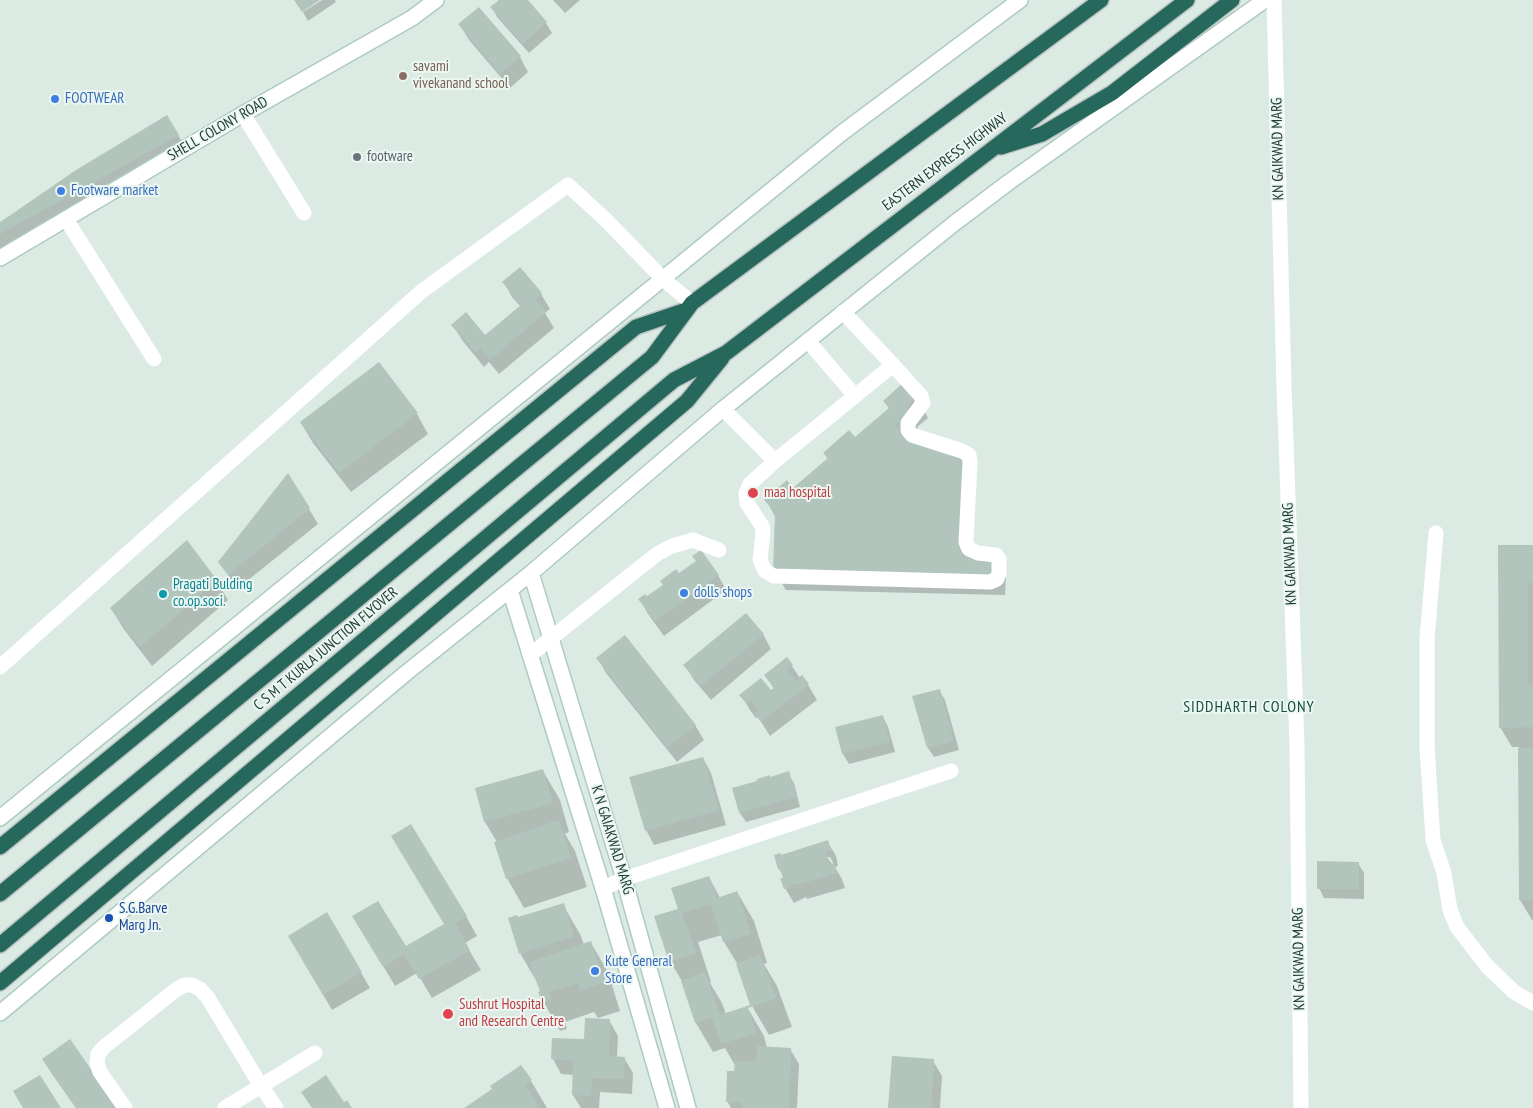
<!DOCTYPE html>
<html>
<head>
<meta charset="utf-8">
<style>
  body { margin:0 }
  canvas { display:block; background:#dceae4 }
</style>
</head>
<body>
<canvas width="1533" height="1108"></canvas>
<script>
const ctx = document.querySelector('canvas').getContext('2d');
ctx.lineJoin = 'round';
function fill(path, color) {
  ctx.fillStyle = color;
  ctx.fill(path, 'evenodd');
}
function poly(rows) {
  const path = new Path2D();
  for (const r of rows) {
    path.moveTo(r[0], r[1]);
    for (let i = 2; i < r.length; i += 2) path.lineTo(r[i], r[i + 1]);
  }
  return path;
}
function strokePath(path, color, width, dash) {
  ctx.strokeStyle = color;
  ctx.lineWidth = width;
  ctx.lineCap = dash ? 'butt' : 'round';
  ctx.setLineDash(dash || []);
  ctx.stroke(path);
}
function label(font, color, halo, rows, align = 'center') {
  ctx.font = font + ' "PT Sans Narrow",sans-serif';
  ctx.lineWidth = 4;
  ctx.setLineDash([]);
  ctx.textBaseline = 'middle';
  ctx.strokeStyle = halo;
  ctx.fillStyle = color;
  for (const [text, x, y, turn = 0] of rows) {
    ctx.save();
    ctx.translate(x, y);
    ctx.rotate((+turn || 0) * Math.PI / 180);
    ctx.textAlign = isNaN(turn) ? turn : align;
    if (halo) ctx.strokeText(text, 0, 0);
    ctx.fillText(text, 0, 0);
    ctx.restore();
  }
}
fill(poly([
  [322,0,335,0,336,2,308,21,303,12],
  [500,0,526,0,546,23,552,33,529,53,497,17,492,7],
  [553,0,580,0,565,13],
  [460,25,520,57,528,72,510,88,469,40],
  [178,135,190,155,11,254,0,262,0,225],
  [520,269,541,294,550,309,545,313,554,328,499,374,489,362,484,367,462,340,453,325,485,337,521,307,512,297,504,282],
  [917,398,928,418,917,427,920,432,975,480,973,557,994,558,1006,578,1005,595,786,590,774,570,776,518,766,500,793,489,828,459,824,453,855,438,889,409,885,401],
  [417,414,428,434,351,492,313,443,301,423],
  [309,509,318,524,237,589,220,562],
  [1533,546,1533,920,1532,920,1520,900,1519,747,1512,747,1500,727],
  [678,575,718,575,726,590,664,636,648,614,640,599,647,598],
  [216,580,228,600,152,666,123,628,111,608],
  [763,634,771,649,711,700,694,680,685,665],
  [598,658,695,725,704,740,677,762,606,673],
  [792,666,800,678,808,685,817,700,770,736,758,717,756,718,750,710,741,695,771,692,774,689,766,676],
  [939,690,945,700,959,750,934,757,928,748],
  [883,717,888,727,895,752,849,764,843,754,837,728],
  [703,758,711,773,726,825,654,845,646,830],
  [543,771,560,800,569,832,565,834,575,851,587,887,524,908,507,878,497,842,485,822,476,789],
  [788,773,794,783,800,807,746,822,740,813,770,778],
  [827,841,836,856,838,866,835,867,842,879,845,888,807,899,806,897,794,903,785,888,784,877,779,869,781,856],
  [827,857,830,857,834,864,832,864],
  [1358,863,1364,873,1364,899,1324,898,1319,888],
  [709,877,720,898,737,892,754,921,767,963,764,964,777,986,792,1027,769,1035,752,1006,738,965,724,942,722,935,698,942,711,982,710,983,722,1003,726,1014,747,1007,764,1036,767,1048,790,1049,799,1064,797,1108,731,1108,727,1101,736,1067,725,1048,713,1052,696,1023,683,983,670,961,679,910],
  [563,905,580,934,584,945,591,943,608,972,620,1011,598,1018,594,1012,565,1022,567,1029,560,1031,543,1001,541,992,537,982,520,953,518,919],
  [327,914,370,988,332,1010,289,936],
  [466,916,477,936,465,943,481,970,432,998,417,973,395,986,366,937,406,947],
  [609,1020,618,1036,617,1058,624,1058,633,1073,632,1094,600,1092,599,1108,581,1108,573,1095,574,1075,561,1074,553,1059,585,1040],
  [69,1041,116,1108,76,1108,52,1074,43,1059],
  [933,1061,942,1076,940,1108,889,1108],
  [531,1081,547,1108,466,1108]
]), '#0003');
fill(poly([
  [294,0,320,0,302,12],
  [499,0,528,0,547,22,523,44,490,7],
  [479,7,521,56,500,74,458,24],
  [167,115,179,135,0,234,0,222,12,214,76,170],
  [520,267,542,293,535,300,546,312,490,360,480,348,475,352,451,325,466,312,485,335,521,305,502,282],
  [379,362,418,413,339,473,300,422],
  [904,382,918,397,906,407,910,412,895,425,908,441,964,458,962,556,995,557,994,575,773,570,775,512,764,500,787,480,793,488,828,458,823,453,849,430,855,437,889,408,883,401],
  [288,473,310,508,228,575,218,562],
  [187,540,217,580,140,647,110,608],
  [1498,545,1533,545,1533,583,1528,583,1528,685,1533,685,1533,727,1499,728],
  [701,550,719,575,655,621,638,599,645,594,647,596,663,585,660,581,676,569,679,573,696,561,692,556],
  [746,613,764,634,701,686,683,665],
  [625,635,696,725,667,747,596,658],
  [787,657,793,665,787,670,796,680,802,675,809,684,761,722,754,713,758,710,751,700,747,704,739,695,761,678,771,690,774,688,764,675],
  [940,689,954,741,927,748,912,696],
  [883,715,890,742,842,754,835,727],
  [1518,748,1533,748,1533,900,1519,900],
  [703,757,719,810,645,831,629,777],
  [543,769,553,803,484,822,475,788],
  [789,771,796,797,739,813,732,788,757,781,757,779,770,775,770,777],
  [559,820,571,858,506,879,494,842],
  [411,824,467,916,455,923,470,950,419,979,404,954,383,967,352,916,378,901,406,946,444,924,391,836],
  [828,840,831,851,826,852,829,864,834,863,837,873,797,885,796,883,791,885,791,887,784,889,780,878,783,878,780,869,778,869,774,855,781,853,781,855],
  [1317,861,1359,862,1359,889,1317,889],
  [709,876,717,898,737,891,751,934,723,942,711,904,682,913,696,953,669,962,654,916,678,909,671,888],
  [564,903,574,936,519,954,508,918,517,915,518,917],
  [327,912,362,972,323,995,288,936],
  [591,941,604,982,580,990,578,983,549,992,551,999,542,1002,538,992,540,991,529,962],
  [760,955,776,998,748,1008,756,1033,721,1044,712,1017,695,1023,681,981,705,972,720,1015,750,1005,736,964],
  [585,1018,610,1019,609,1056,625,1057,624,1079,592,1078,591,1096,572,1095,573,1060,551,1059,552,1038,584,1039],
  [70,1039,116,1105,112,1108,76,1108,42,1059],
  [757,1046,791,1048,789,1108,742,1108,742,1102,726,1102,727,1071,734,1071,735,1061,756,1061],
  [892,1056,934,1059,931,1108,888,1108],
  [521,1065,532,1080,525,1085,540,1108,464,1108,492,1089,490,1086],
  [40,1075,61,1108,23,1108,13,1091],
  [326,1075,344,1102,347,1100,352,1108,312,1108,301,1092]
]), '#b1c5bd');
const secondary = poly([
  [0,258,243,114,412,18,436,0],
  [531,573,624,879,688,1108],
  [510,590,603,888,667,1108],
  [0,818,843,132,1020,0],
  [0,1013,406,673,531,573,723,409,956,222,1009,182,1265,0]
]);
const highway = poly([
  [1001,147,1042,134,1112,93,1232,0],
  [0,847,636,327,686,310],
  [0,894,652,357,692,303,1101,0],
  [0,945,674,380,726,353,1187,0],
  [0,983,687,401,722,358]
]);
strokePath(secondary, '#aecbc1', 18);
strokePath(highway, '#bbc4c2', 18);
strokePath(poly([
  [1274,0,1284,386,1297,745,1301,1108],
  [243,114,304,213],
  [66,219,154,359],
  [843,312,893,365],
  [808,341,855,396],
  [723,409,775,461,750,484,746,493,747,503,762,526,763,532,760,560,765,571,774,576,990,582,997,579,999,573,999,559,996,555,978,553,969,549,966,542,970,462,969,455,962,451,912,435,908,430,908,423,923,403,921,396,893,365,775,461],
  [1436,533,1427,639,1427,747,1433,840,1444,873,1450,910,1457,927,1487,966,1514,992,1533,1003],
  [530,655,657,554,672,546,693,540,719,550],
  [0,667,422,291,568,185,607,221,663,279,692,303],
  [603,888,624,879,951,771],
  [125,1108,100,1072,97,1063,98,1054,104,1047,177,989,185,985,192,985,200,989,208,998,261,1086,276,1108],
  [225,1108,315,1053]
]), '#fff', 15);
strokePath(secondary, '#fff', 15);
strokePath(highway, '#26695c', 15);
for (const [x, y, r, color] of [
  [403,76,5,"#8d6e63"],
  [55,99,5,"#3f7fe0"],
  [357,157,5,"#6b7280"],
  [61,191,5,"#3f7fe0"],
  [753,493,6,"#e0444e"],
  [684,593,5,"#3f7fe0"],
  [163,594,5,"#0f9aa8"],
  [109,918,5,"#1a4fb4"],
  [595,971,5,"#3f7fe0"],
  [448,1014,6,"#e0444e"]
]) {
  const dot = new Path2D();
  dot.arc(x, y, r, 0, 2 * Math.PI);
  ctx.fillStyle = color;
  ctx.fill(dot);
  strokePath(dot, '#ecf7f2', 2);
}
label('15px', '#785e54', '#ecf7f2', [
  ["savami",413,67],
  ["vivekanand school",413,84]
], 'left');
label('15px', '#366cbe', '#ecf7f2', [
  ["FOOTWEAR",65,99],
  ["Footware market",71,191],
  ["dolls shops",694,593],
  ["Kute General",605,962],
  ["Store",605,979]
], 'left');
label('15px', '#1d3a33', '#ecf7f2', [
  ["SHELL COLONY ROAD",218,129,-30],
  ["KN GAIKWAD MARG",1278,149,-91],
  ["EASTERN EXPRESS HIGHWAY",945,162,-37],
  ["KN GAIKWAD MARG",1290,554,-92],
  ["C S M T KURLA JUNCTION FLYOVER",326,649,-40],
  ["K N GAIAKWAD MARG",612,840,73],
  ["KN GAIKWAD MARG",1299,959,-91]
]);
label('15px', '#5b616d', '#ecf7f2', [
  ["footware",367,157]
], 'left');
label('15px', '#be3a42', '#ecf7f2', [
  ["maa hospital",764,493],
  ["Sushrut Hospital",459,1005],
  ["and Research Centre",459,1022]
], 'left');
label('15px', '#0d838f', '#ecf7f2', [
  ["Pragati Bulding",173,585],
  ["co.op.soci.",173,602]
], 'left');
label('15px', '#164399', '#ecf7f2', [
  ["S.G.Barve",119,909],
  ["Marg Jn.",119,926]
], 'left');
ctx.letterSpacing = '1px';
label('16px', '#174e41', '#ecf7f2', [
  ["SIDDHARTH COLONY",1249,707]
]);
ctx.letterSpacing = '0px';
</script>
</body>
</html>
